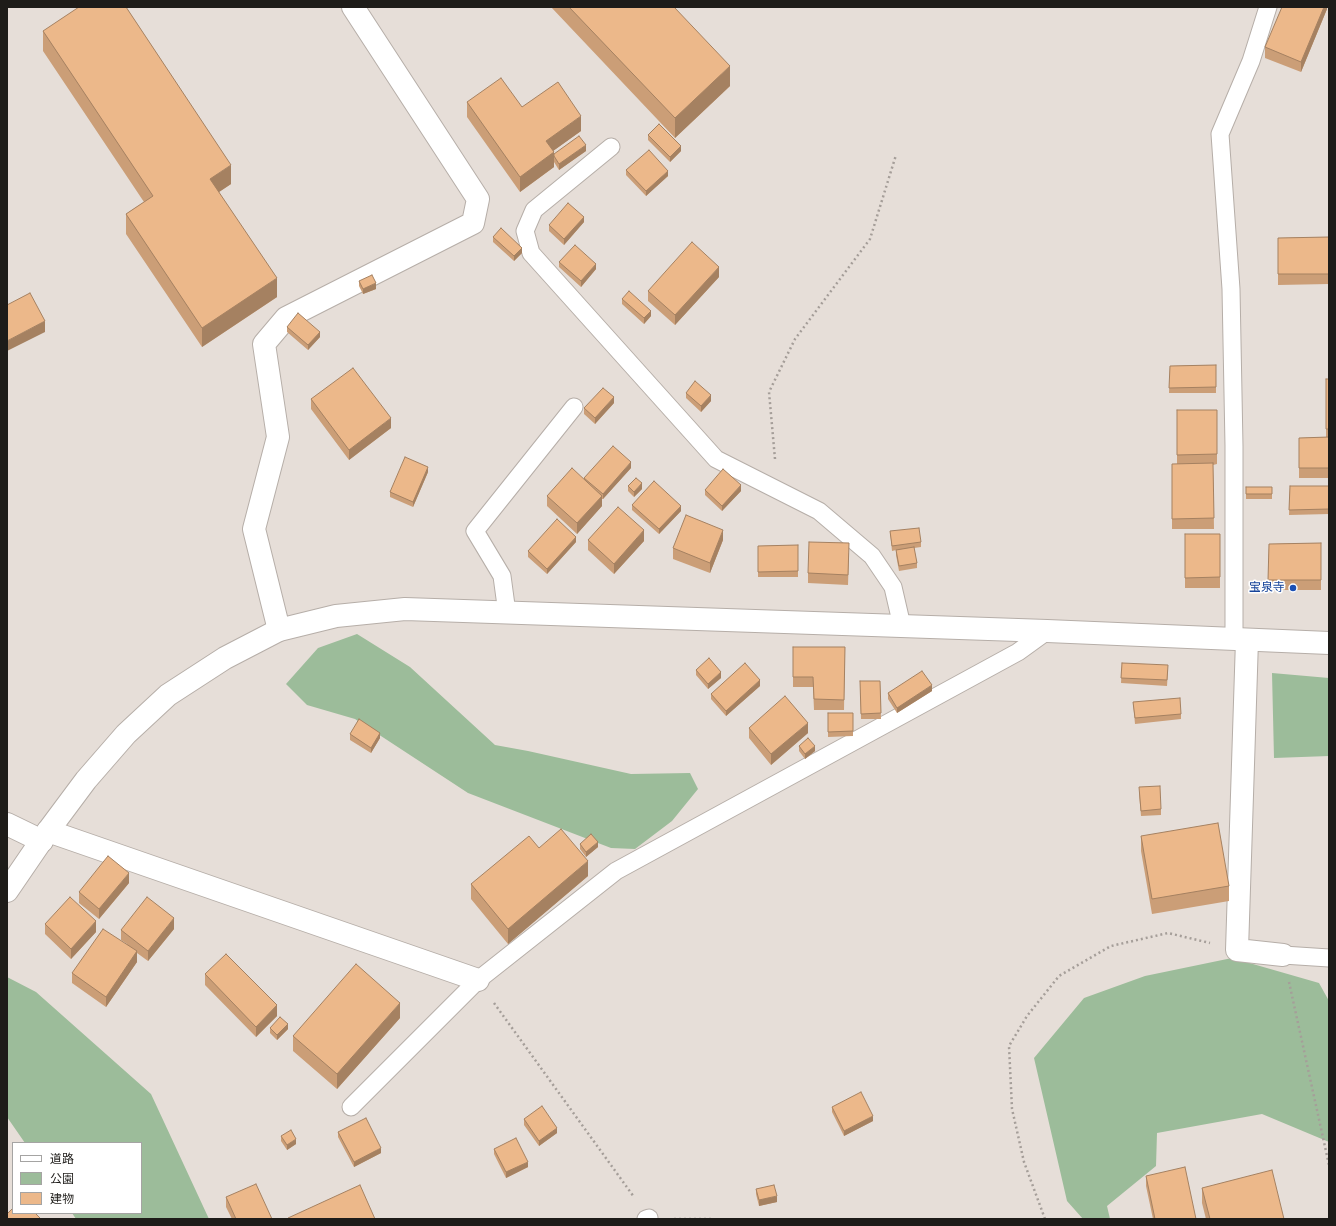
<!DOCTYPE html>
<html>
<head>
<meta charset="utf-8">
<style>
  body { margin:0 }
  #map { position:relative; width:1336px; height:1226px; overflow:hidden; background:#e6ded8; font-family:Poppins,"Noto Sans JP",sans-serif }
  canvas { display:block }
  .frame { position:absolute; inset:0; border:8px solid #1e1c19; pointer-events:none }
  .legend { position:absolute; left:12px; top:1142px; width:130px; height:72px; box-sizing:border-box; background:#fff; border:1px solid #a5a4a3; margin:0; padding:5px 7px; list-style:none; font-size:12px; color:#1e1c19 }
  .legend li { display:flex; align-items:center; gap:8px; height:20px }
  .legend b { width:20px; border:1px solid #a5a4a3 }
</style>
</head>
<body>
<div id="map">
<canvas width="1336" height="1226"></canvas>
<div class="frame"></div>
<ul class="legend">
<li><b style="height:5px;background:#fff"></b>道路</li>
<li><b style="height:11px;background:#9cbc9a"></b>公園</li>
<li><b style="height:11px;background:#ecb88a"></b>建物</li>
</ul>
</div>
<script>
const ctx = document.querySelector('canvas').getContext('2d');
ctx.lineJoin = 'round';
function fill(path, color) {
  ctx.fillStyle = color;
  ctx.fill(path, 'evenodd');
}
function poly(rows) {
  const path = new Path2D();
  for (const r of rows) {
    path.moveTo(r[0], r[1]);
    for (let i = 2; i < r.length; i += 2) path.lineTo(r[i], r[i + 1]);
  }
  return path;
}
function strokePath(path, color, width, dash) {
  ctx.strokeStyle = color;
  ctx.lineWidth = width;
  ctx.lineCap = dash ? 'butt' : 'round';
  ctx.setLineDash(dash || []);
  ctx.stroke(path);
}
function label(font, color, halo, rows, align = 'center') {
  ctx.font = font + ' Poppins,"Noto Sans JP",sans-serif';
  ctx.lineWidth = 3;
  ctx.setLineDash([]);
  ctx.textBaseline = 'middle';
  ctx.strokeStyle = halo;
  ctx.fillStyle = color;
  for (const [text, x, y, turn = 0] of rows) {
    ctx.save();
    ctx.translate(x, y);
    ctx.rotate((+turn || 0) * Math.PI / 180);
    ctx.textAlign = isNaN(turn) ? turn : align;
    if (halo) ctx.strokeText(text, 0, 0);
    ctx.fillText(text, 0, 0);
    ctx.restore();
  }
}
fill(poly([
  [357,634,410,667,495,745,528,751,631,774,690,773,698,789,672,821,635,849,611,848,468,793,355,719,307,705,286,684,318,648],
  [1272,673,1329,678,1329,756,1274,758],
  [1232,958,1319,983,1329,1001,1329,1142,1262,1114,1157,1133,1156,1166,1107,1206,1110,1219,1083,1219,1067,1201,1034,1058,1084,998,1145,976],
  [7,977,36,992,151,1094,209,1219,76,1219,72,1213,141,1213,141,1143,25,1143,7,1117]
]), '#9cbc9a');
const lane = poly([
  [611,147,534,210,525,231,531,253,716,459,819,511,872,556,893,587,902,626],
  [507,613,502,576,475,531,574,407],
  [1234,640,1234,446,1231,289,1220,134,1251,61,1268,7],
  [1283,955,1329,958],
  [351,1107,478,980,616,871,1018,652,1047,631],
  [646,1219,649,1218]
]);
const street = poly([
  [279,630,254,529,278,437,264,344,286,318,473,223,478,199,353,7],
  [1247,640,1237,950,1283,955],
  [7,824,42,841],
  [48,831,478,980]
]);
const secondary = poly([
  [7,891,48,831,86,780,126,734,168,695,225,658,279,630,336,616,405,609,1047,631,1329,643]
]);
strokePath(lane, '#b6aea8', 19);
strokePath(street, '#b6aea8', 24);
strokePath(secondary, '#b6aea8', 24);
strokePath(poly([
  [775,459,769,392,795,339,870,239,896,155],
  [1289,982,1329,1165],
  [494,1003,634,1197],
  [674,1219,713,1219],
  [1045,1219,1024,1162,1012,1109,1009,1046,1027,1016,1059,976,1111,946,1168,933,1210,943]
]), '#a59e99', 2.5, [2, 3]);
strokePath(lane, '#fff', 17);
strokePath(street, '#fff', 22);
strokePath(secondary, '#fff', 22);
fill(poly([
  [551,7,674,7,730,86,675,138],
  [1327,7,1327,9,1301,72,1265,58,1265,47],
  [43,31,231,184,219,192,277,297,202,347,126,234,126,214,144,202,43,51],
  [467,102,522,107,581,131,553,151,554,154,586,151,559,170,554,162,554,167,520,192,467,117],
  [648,135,681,151,670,162,648,140],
  [626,170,668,176,646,196,626,175],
  [584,222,564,245,549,231,549,225],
  [493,237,522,253,514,261,493,242],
  [1329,237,1329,284,1278,285,1278,238],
  [559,262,596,269,581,287,559,267],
  [719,277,675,325,648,301,648,291],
  [359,281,376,289,363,294,359,286],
  [622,299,651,316,644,324,622,304],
  [287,327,320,337,308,350,287,332],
  [1216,365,1216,393,1169,393,1170,366],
  [1326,379,1329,379,1329,478,1299,478,1299,438,1326,437],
  [686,393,711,401,701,412,686,398],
  [311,399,391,428,349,460,311,409],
  [614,403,595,424,584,414,584,408],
  [1177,410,1217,410,1217,464,1213,465,1214,529,1172,529,1172,464,1177,464],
  [631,468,603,499,602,499,602,506,577,534,547,506,547,496,584,480,584,478],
  [428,472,413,507,390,497,390,492],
  [628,486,642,489,634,497,628,491],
  [1290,486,1329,486,1329,514,1289,515],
  [1246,487,1272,487,1272,499,1246,499],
  [705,490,741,491,722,511,705,495],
  [632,505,681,511,659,534,632,510],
  [890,531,921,542,921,547,914,548,917,563,917,568,899,571,896,555,896,550,892,551],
  [1185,534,1220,534,1220,588,1185,588],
  [588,540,644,541,614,574,588,550],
  [723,540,710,573,673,559,673,548],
  [576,542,547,574,528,557,528,551],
  [1321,543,1321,590,1268,590,1269,544],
  [798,545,798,577,758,577,758,546],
  [849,553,848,585,808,583,808,573],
  [793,647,845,647,844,710,814,710,813,687,793,687],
  [1122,663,1168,670,1167,686,1121,683],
  [696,670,721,678,708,689,696,675],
  [860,681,880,681,881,719,861,719],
  [760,686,726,716,711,699,711,694],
  [932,691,897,713,888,699,888,693],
  [1133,702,1181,714,1181,719,1135,724],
  [828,713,853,713,853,736,828,737],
  [749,728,808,733,771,765,749,738],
  [350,734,380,738,371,753,350,740],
  [799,746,815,751,805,759,799,751],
  [1139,793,1161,809,1161,815,1141,816],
  [1141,836,1229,886,1229,901,1152,914,1141,851],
  [580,844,598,847,586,857,580,849],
  [539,848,588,876,508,944,471,899,471,884],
  [129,883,99,919,79,903,79,892],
  [45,924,96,932,71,959,45,934],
  [174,929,148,961,137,953,137,962,106,1007,72,983,72,973,127,944,121,940,121,930],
  [205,974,277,1016,256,1037,205,985],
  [400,1018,337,1089,293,1051,293,1036],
  [270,1028,288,1029,277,1040,270,1033],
  [832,1107,873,1121,844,1136,832,1112],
  [524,1119,557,1133,539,1146,524,1125],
  [338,1132,381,1153,354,1167,338,1137],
  [281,1136,296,1144,287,1150,281,1141],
  [494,1149,528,1167,506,1178,494,1154],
  [1146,1176,1196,1219,1153,1219,1146,1186],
  [1202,1188,1284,1219,1206,1219,1202,1203],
  [756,1189,777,1202,759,1206,756,1194],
  [226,1197,272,1219,232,1219,226,1207]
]), '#cb9e77');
fill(poly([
  [1324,7,1327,7,1327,9,1301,72,1301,62],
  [730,66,730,86,675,138,675,118],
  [581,116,581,131,546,156,546,141],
  [586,145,586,151,559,170,559,164],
  [681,146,681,151,670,162,670,157],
  [554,152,554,167,520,192,520,177],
  [231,165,231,184,210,198,210,179],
  [668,171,668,176,646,196,646,191],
  [584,217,584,222,564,245,564,239],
  [522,248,522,253,514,261,514,256],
  [596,264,596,269,581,287,581,281],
  [719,267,719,277,675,325,675,315],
  [277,278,277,297,202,347,202,328],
  [376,283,376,289,363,294,363,289],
  [651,311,651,316,644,324,644,318],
  [45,321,45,332,7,351,7,341],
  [320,332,320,337,308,350,308,345],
  [711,395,711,401,701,412,701,406],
  [614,397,614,403,595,424,595,418],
  [391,418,391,428,349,460,349,450],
  [631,462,631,468,603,499,603,494],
  [428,467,428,472,413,507,413,502],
  [642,483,642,489,634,497,634,492],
  [741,485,741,491,722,511,722,506],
  [602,496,602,506,577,534,577,523],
  [681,506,681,511,659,534,659,529],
  [644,530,644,541,614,574,614,564],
  [723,530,723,540,710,573,710,563],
  [576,537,576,542,547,574,547,569],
  [721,672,721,678,708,689,708,684],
  [760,680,760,686,726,716,726,711],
  [932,685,932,691,897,713,897,708],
  [808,723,808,733,771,765,771,754],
  [380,733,380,738,371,753,371,748],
  [815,746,815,751,805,759,805,754],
  [598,842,598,847,586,857,586,852],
  [588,861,588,876,508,944,508,929],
  [129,873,129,883,99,919,99,909],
  [174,918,174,929,148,961,148,951],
  [96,921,96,932,71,959,71,949],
  [137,951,137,962,106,1007,106,997],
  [400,1003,400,1018,337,1089,337,1074],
  [277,1005,277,1016,256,1037,256,1027],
  [288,1024,288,1029,277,1040,277,1035],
  [873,1116,873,1121,844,1136,844,1131],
  [557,1128,557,1133,539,1146,539,1141],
  [296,1139,296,1144,287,1150,287,1145],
  [381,1148,381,1153,354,1167,354,1162],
  [528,1162,528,1167,506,1178,506,1172],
  [777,1196,777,1202,759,1206,759,1200]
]), '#a58161');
const building = poly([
  [79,7,126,7,231,165,210,179,277,278,202,328,126,214,153,196,43,31,79,7],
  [569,7,674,7,730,66,675,118,569,7],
  [1282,7,1324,7,1301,62,1265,47,1282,7],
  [501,78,522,107,558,82,581,116,546,141,554,152,520,177,467,102,501,78],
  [659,124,681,146,670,157,648,135,659,124],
  [579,136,586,145,559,164,554,156,554,154,579,136],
  [649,150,668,171,646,191,626,170,649,150],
  [568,203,584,217,564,239,549,225,568,203],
  [501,228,522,248,514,256,493,237,501,228],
  [1329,237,1329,274,1278,274,1278,238,1329,237],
  [692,242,719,267,675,315,648,291,692,242],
  [575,245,596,264,581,281,559,262,575,245],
  [372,275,376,283,363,289,359,281,372,275],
  [629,291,651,311,644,318,622,299,629,291],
  [30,293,45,321,7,341,7,305,30,293],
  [298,313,320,332,308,345,287,327,298,313],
  [1216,365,1216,387,1169,388,1170,366,1216,365],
  [353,368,391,418,349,450,311,399,353,368],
  [1326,379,1329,379,1329,429,1326,429,1326,379],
  [695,381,711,395,701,406,686,393,695,381],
  [603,388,614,397,595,418,584,408,603,388],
  [1177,410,1217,410,1217,454,1177,455,1177,410],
  [1329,437,1329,468,1299,468,1299,438,1329,437],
  [613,446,631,462,603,494,584,478,613,446],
  [405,457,428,467,413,502,390,492,405,457],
  [1213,463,1214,518,1172,519,1172,464,1213,463],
  [572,468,602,496,577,523,547,496,572,468],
  [723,469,741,485,722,506,705,490,723,469],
  [636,478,642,483,634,492,628,486,636,478],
  [654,481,681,506,659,529,632,505,654,481],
  [1290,486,1329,486,1329,509,1289,510,1290,486],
  [1246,487,1272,487,1272,494,1246,494,1246,487],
  [618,507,644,530,614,564,588,540,618,507],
  [686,515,723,530,710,563,673,548,686,515],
  [557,519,576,537,547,569,528,551,557,519],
  [919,528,921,542,892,546,890,531,919,528],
  [1185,534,1220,534,1220,577,1185,578,1185,534],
  [809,542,849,543,848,575,808,573,809,542],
  [1321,543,1321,580,1268,580,1269,544,1321,543],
  [798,545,798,571,758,572,758,546,798,545],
  [914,547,917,563,899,566,896,550,914,547],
  [793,647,845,647,844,700,814,699,813,677,793,677,793,647],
  [709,658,721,672,708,684,696,670,709,658],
  [745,663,760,680,726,711,711,694,745,663],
  [1122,663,1168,665,1167,680,1121,678,1122,663],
  [922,671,932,685,897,708,888,693,922,671],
  [860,681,880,681,881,713,861,714,860,681],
  [785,696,808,723,771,754,749,728,785,696],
  [1180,698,1181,714,1135,718,1133,702,1180,698],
  [828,713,853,713,853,731,828,732,828,713],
  [359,719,380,733,371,748,350,734,359,719],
  [808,738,815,746,805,754,799,746,808,738],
  [1160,786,1161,809,1141,811,1139,787,1160,786],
  [1218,823,1229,886,1152,899,1141,836,1218,823],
  [561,829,588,861,508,929,471,884,529,836,539,848,561,829],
  [591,834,598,842,586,852,580,844,591,834],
  [108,856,129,873,99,909,79,892,108,856],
  [70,897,96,921,71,949,45,924,70,897],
  [147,897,174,918,148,951,121,930,147,897],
  [103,929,137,951,106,997,72,973,103,929],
  [226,954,277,1005,256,1027,205,974,226,954],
  [356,964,400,1003,337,1074,293,1036,356,964],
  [280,1017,288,1024,277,1035,270,1028,280,1017],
  [861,1092,873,1116,844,1131,832,1107,861,1092],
  [542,1106,557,1128,539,1141,524,1119,542,1106],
  [366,1118,381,1148,354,1162,338,1132,366,1118],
  [291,1130,296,1139,287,1145,281,1136,291,1130],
  [516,1138,528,1162,506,1172,494,1149,516,1138],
  [1185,1167,1196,1219,1155,1219,1146,1176,1185,1167],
  [1272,1170,1284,1219,1210,1219,1202,1188,1272,1170],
  [256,1184,272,1219,236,1219,226,1197,256,1184],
  [360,1185,375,1219,288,1219,288,1218,360,1185],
  [774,1185,777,1196,759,1200,756,1189,774,1185],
  [13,1208,13,1213,35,1213,41,1219,7,1219,7,1214,13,1208]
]);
fill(building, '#ecb88a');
strokePath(building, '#a58161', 1);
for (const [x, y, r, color] of [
  [1293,588,4,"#1a4fb4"]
]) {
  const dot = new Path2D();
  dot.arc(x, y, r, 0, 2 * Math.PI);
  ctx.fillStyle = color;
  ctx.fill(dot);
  strokePath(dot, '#fff', 1.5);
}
label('12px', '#164399', '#fff', [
  ["宝泉寺",1285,588]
], 'right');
</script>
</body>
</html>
